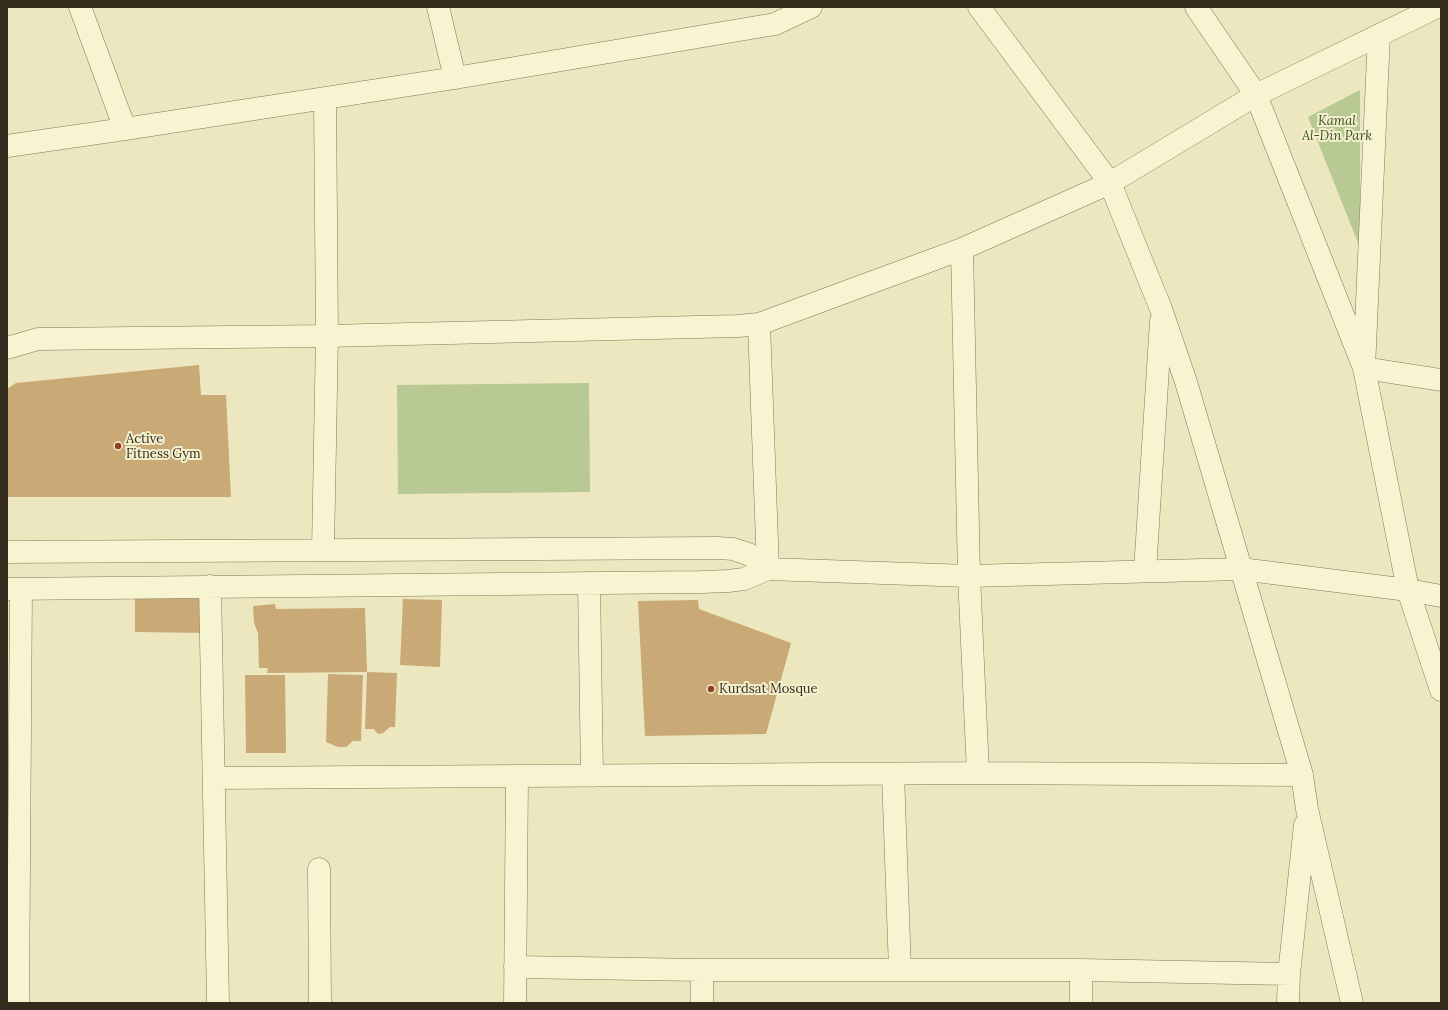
<!DOCTYPE html>
<html>
<head>
<meta charset="utf-8">
<style>
  body { margin:0 }
  #map { position:relative; width:1448px; height:1010px; overflow:hidden; background:#ece7bf; font-family:Lora,serif }
  canvas { display:block }
  .frame { position:absolute; inset:0; border:8px solid #332c1c; pointer-events:none }
</style>
</head>
<body>
<div id="map">
<canvas width="1448" height="1010"></canvas>
<div class="frame"></div>
</div>
<script>
const ctx = document.querySelector('canvas').getContext('2d');
ctx.lineJoin = 'round';
function fill(path, color) {
  ctx.fillStyle = color;
  ctx.fill(path, 'evenodd');
}
function poly(rows) {
  const path = new Path2D();
  for (const r of rows) {
    path.moveTo(r[0], r[1]);
    for (let i = 2; i < r.length; i += 2) path.lineTo(r[i], r[i + 1]);
  }
  return path;
}
function strokePath(path, color, width, dash) {
  ctx.strokeStyle = color;
  ctx.lineWidth = width;
  ctx.lineCap = dash ? 'butt' : 'round';
  ctx.setLineDash(dash || []);
  ctx.stroke(path);
}
function label(font, color, halo, rows, align = 'center') {
  ctx.font = font + ' Lora,serif';
  ctx.lineWidth = 4;
  ctx.setLineDash([]);
  ctx.textBaseline = 'middle';
  ctx.strokeStyle = halo;
  ctx.fillStyle = color;
  for (const [text, x, y, turn = 0] of rows) {
    ctx.save();
    ctx.translate(x, y);
    ctx.rotate((+turn || 0) * Math.PI / 180);
    ctx.textAlign = isNaN(turn) ? turn : align;
    if (halo) ctx.strokeText(text, 0, 0);
    ctx.fillText(text, 0, 0);
    ctx.restore();
  }
}
fill(poly([
  [1360,90,1360,248,1308,117],
  [589,383,590,492,398,494,397,385]
]), '#b8c993');
fill(poly([
  [199,365,201,395,226,395,231,497,7,497,7,389,16,383],
  [135,596,208,597,207,633,135,632],
  [403,599,442,600,440,667,400,665],
  [698,600,699,609,791,643,766,734,645,736,638,601],
  [275,604,276,609,365,608,367,672,267,673,268,668,259,668,258,633,254,623,253,606],
  [367,672,397,673,395,727,390,727,383,733,378,734,374,729,365,729],
  [328,674,363,675,361,741,353,741,346,747,338,747,326,742],
  [245,675,285,675,286,753,246,753]
]), '#c9a975');
const minor = poly([
  [80,7,125,129],
  [438,7,455,78],
  [979,7,1110,183,1161,309,1186,382,1302,775,1307,809,1352,1003],
  [1196,7,1256,95,1364,368,1408,590,1441,690],
  [1379,35,1364,368,1441,380],
  [7,146,125,129,455,78,775,24,811,7],
  [962,249,969,576,978,773],
  [759,324,768,569],
  [7,348,38,339,327,336,738,326,759,324,962,249,1110,183,1256,95,1437,7],
  [323,550,327,336,325,98],
  [7,552,718,548,733,549,748,554,759,560,768,569],
  [1145,571,1161,321],
  [589,583,592,776],
  [210,586,218,1003],
  [7,589,701,582,728,581,744,579,768,569,969,576,1241,569,1408,590,1441,596],
  [893,774,900,970],
  [214,778,978,773,1302,775],
  [319,869,320,1003],
  [515,967,702,970,1081,970,1289,974],
  [702,970,702,1003],
  [18,1003,21,589],
  [515,1003,517,777],
  [1081,1003,1081,970],
  [1288,1003,1289,974,1305,825]
]);
strokePath(minor, '#837858', 23);
strokePath(minor, '#f7f4d1', 22);
for (const [x, y, r, color] of [
  [118,446,4,"#903e2a"],
  [711,689,4,"#903e2a"]
]) {
  const dot = new Path2D();
  dot.arc(x, y, r, 0, 2 * Math.PI);
  ctx.fillStyle = color;
  ctx.fill(dot);
  strokePath(dot, '#f4f0ce', 1.5);
}
label('italic 13px', '#3b4f23', '#f4f0ce', [
  ["Kamal",1337,121],
  ["Al-Din Park",1337,136]
]);
label('13px', '#332c1c', '#f4f0ce', [
  ["Active",126,439],
  ["Fitness Gym",126,454],
  ["Kurdsat Mosque",719,689]
], 'left');
</script>
</body>
</html>
